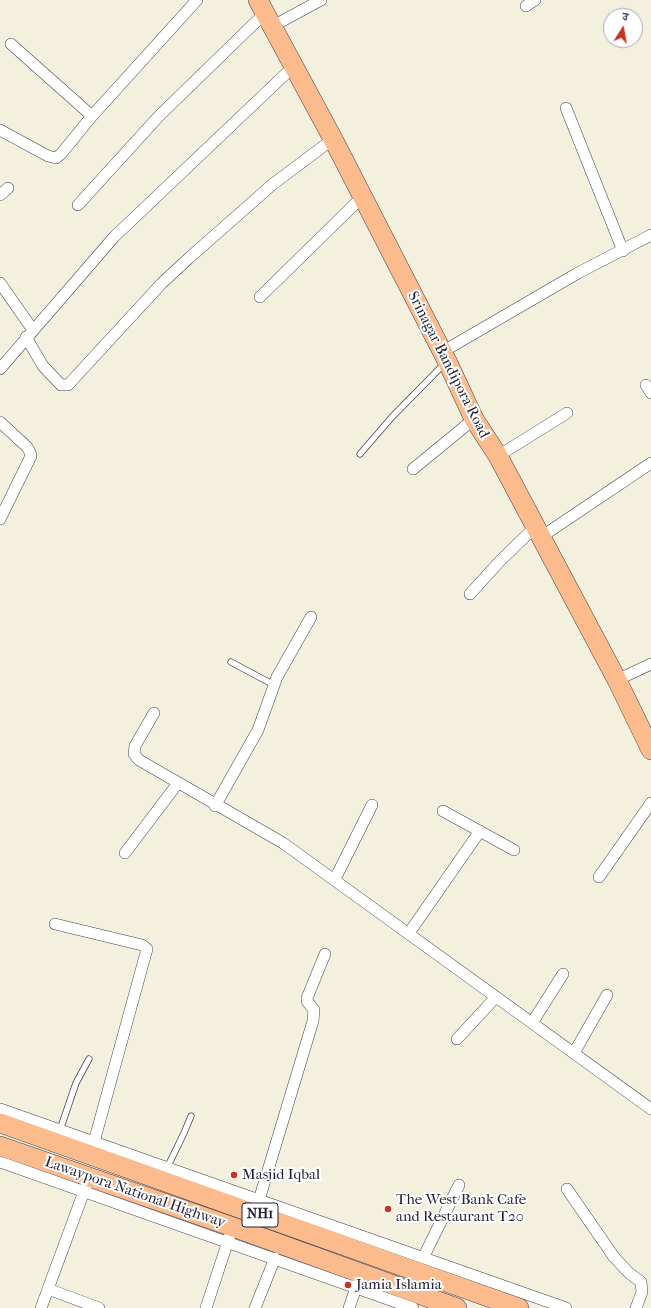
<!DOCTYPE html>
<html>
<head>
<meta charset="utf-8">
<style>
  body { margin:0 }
  #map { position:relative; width:651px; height:1308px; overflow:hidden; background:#f3f0dd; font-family:"IM FELL French Canon","Noto Serif Devanagari",serif }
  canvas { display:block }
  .north { position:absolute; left:603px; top:8px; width:40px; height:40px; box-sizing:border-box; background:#fff; border:1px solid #a7a7b1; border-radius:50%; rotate:11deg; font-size:11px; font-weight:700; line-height:16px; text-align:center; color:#22223b }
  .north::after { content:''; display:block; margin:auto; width:14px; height:18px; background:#c8321e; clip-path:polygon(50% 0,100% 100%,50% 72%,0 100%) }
</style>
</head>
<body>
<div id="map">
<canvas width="651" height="1308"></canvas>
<div class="north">उ</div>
</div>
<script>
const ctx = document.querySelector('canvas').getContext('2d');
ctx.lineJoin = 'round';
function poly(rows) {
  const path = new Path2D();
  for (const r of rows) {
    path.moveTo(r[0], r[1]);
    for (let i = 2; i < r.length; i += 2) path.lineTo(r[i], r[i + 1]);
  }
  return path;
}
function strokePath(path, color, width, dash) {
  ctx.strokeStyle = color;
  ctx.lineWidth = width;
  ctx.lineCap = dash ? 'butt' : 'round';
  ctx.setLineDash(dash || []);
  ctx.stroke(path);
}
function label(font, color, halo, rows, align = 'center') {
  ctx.font = font + ' "IM FELL French Canon",serif';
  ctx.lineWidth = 4;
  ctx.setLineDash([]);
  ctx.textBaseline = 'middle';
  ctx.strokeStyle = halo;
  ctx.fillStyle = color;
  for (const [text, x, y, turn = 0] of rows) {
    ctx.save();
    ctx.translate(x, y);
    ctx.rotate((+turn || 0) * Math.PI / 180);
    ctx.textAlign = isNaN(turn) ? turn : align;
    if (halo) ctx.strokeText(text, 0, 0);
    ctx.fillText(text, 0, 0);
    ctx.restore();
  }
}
const service = poly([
  [360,454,392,417,445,363],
  [231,662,274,685],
  [60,1130,76,1083,89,1059],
  [167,1168,184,1133,191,1116]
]);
const minor = poly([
  [526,6,535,0],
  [273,26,321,0],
  [11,44,92,116],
  [566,108,623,251],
  [0,130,48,156,56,158,61,154,92,116,197,0],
  [0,195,8,188],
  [78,205,159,116,265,13],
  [0,283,33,330],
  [260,297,362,197],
  [26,337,43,366,61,385,68,385,162,283,189,258,273,184,333,139],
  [442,352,578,273,651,235],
  [0,369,114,237,294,66],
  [646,385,651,393],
  [0,422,27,447,30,452,31,456,0,519],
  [498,456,567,413],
  [413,469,474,419],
  [541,537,651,463],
  [470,594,500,561,535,527],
  [617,680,651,664],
  [154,713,135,746,134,754,139,760,283,843,651,1109],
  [215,806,258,730,277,677,311,617],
  [443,811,514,850],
  [125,853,178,783],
  [599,877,651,803],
  [335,879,372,805],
  [55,924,142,945,147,949,94,1142],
  [409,933,480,831],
  [532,1023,563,974],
  [457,1039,496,997],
  [574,1053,607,995],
  [0,1109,566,1308],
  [0,1162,413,1308],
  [567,1189,614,1257,629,1273,641,1282,642,1292,636,1308],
  [259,1200,313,1021,314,1010,307,1001,307,998,325,954],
  [423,1258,459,1185],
  [48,1289,99,1308],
  [41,1308,86,1186],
  [206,1308,230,1235],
  [255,1308,275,1258],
  [349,1308,358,1282]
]);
const trunk = poly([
  [258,0,333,139,447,361,474,419,498,456,617,680,651,750],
  [0,1123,519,1308],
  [0,1146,233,1227,457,1308]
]);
strokePath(service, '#414153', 7);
strokePath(minor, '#414153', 12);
strokePath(trunk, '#414153', 20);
strokePath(service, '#fff', 5.5);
strokePath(minor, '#fff', 11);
strokePath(trunk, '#fbbb8c', 19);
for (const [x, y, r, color] of [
  [234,1175,4,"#c8321e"],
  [388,1209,4,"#c8321e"],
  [348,1285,4,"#c8321e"]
]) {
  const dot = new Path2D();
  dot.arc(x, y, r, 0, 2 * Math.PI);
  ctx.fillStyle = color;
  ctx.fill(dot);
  strokePath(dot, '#fff', 1.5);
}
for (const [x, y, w] of [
  [260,1215,36]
]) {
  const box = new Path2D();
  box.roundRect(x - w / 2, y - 12, w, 24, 3);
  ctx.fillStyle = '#fff';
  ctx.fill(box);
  strokePath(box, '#22223b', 1);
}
label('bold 14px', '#22223b', null, [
  ["NH1",260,1215]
]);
label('15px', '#22223b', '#fff', [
  ["Srinagar Bandipora Road",448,365,63],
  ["Lawaypora National Highway",135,1193,19]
]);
label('15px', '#22223b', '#fff', [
  ["Masjid Iqbal",242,1175],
  ["The West Bank Cafe",396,1200],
  ["and Restaurant T20",396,1217],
  ["Jamia Islamia",356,1285]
], 'left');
</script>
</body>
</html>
